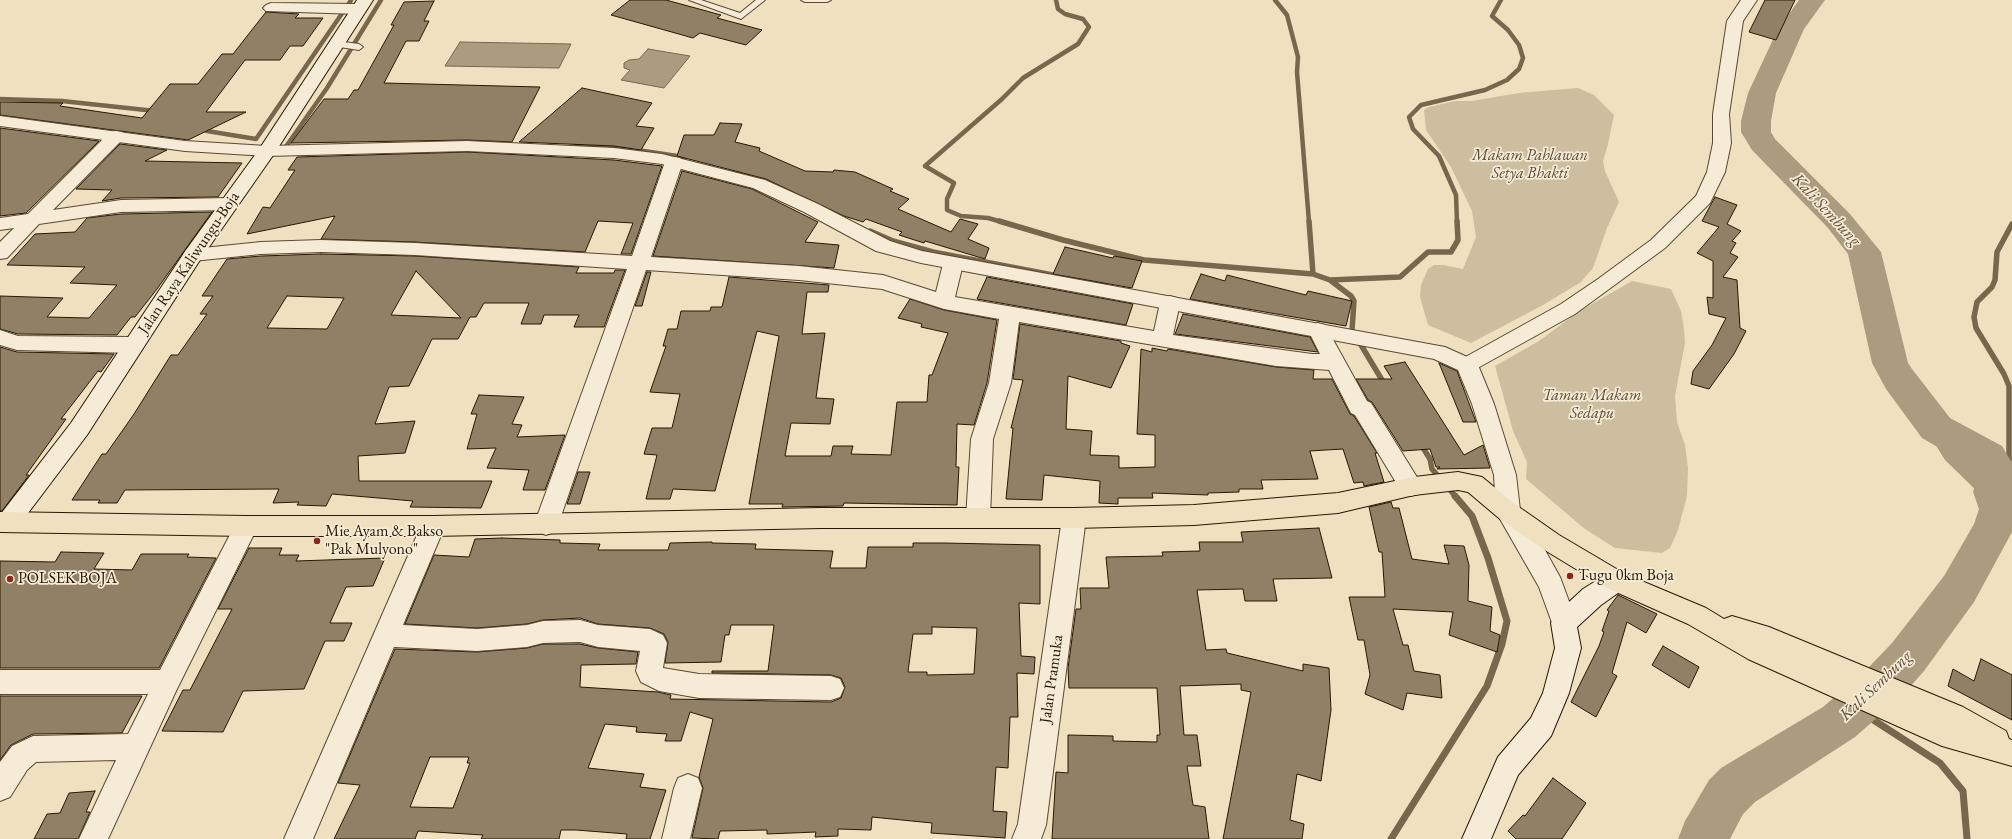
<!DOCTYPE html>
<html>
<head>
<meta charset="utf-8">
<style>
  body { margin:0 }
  canvas { display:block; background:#efe0c0 }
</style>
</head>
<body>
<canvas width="2012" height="839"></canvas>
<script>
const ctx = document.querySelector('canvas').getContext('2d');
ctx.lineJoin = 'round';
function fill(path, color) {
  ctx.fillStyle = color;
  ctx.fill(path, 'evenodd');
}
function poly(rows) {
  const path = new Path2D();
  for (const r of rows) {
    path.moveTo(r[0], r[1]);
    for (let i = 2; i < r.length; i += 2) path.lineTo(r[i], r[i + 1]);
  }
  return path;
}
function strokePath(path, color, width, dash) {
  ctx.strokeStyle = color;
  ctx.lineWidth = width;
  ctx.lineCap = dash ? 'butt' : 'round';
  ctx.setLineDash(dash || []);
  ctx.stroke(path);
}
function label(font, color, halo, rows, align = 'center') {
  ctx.font = font + ' "EB Garamond",serif';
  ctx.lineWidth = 3.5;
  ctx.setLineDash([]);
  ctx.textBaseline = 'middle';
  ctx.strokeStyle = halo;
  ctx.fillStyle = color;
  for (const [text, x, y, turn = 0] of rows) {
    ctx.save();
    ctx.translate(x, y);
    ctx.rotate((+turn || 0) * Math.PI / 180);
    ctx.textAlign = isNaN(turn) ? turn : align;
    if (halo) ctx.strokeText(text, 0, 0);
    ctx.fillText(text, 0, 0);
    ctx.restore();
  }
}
fill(poly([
  [1578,88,1594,95,1614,115,1608,144,1603,161,1605,171,1619,202,1607,228,1593,268,1581,282,1543,305,1471,343,1428,325,1420,297,1421,285,1428,269,1434,265,1443,265,1463,269,1476,237,1472,211,1451,167,1426,130,1424,110,1429,107,1455,101,1472,101,1519,93],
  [1632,281,1671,289,1681,311,1684,329,1685,343,1675,396,1677,422,1685,445,1688,468,1687,496,1678,530,1670,548,1662,553,1615,548,1585,529,1526,479,1527,462,1513,431,1495,366,1539,341,1578,312]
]), '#cebea0');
const water = poly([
  [460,42,571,44,559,68,445,66,460,42],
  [648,49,690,56,664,88,621,80,630,70,624,68,624,63,629,60,639,59,648,49]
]);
fill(water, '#ac9c7f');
strokePath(water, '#78674d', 1);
strokePath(poly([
  [1275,0,1287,15,1298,57,1297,72,1309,222],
  [348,5,351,0],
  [0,99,62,101,155,111],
  [201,128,207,131,256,139,343,12],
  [576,146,624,148,684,157],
  [289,147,285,148,327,88,381,0],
  [734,170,759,179],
  [1002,222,988,218,961,216,947,210,947,199,954,183,925,166,1002,99,1023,78,1078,44,1089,27,1083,19,1065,14,1058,9,1056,0],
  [1457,222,1456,195,1439,156,1413,129,1409,117,1421,105,1485,90,1507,80,1519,69,1523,58,1519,45,1508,30,1492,16,1501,0]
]), '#78674d', 4.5);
strokePath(poly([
  [999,221,1063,240,1144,260,1313,274,1330,280,1351,296,1354,301,1352,330,1385,385],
  [1309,221,1313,274],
  [870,231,893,241,933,252,1105,285],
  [1330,280,1400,277,1428,252,1451,252,1458,240,1457,221],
  [1420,443,1430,459,1432,469,1456,497],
  [1998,474,2007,475,2009,472,2009,386,2004,374,1976,328,1974,317,1977,302,1992,287,1995,280,1997,252,2012,224]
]), '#78674d', 5.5);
strokePath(poly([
  [1855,708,1940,763,1963,791,1967,839],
  [1391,839,1487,686,1502,644,1507,621,1488,558,1472,516,1455,496]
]), '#78674d', 7);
fill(poly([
  [1936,419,1944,422,1961,448,2001,485,2005,492,2001,499,1993,501,1985,499,1945,460,1925,428,1928,422,1936,419]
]), '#ac9c7f');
fill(poly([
  [1799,0,1825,0,1804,29,1776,93,1771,121,1771,132,1775,139,1850,214,1881,252,1908,363,1912,369,1950,418,2002,446,2012,463,2012,532,1974,602,1924,671,1902,696,1855,737,1755,802,1743,814,1730,839,1678,839,1685,821,1709,780,1721,768,1823,707,1870,666,1892,643,1944,576,1974,524,1979,509,1973,492,1978,475,1974,468,1922,438,1886,389,1872,363,1848,254,1828,228,1752,150,1741,132,1741,121,1748,93,1778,29,1799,0]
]), '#ac9c7f');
const building = poly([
  [630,0,666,0,721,15,717,18,762,30,746,45,700,33,693,38,611,15,630,0],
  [1765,0,1795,0,1776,40,1749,32,1765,0],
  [434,1,424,21,429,21,419,41,406,41,384,83,540,87,512,142,467,140,291,143,324,99,348,99,354,90,358,90,394,25,391,25,404,2,434,1],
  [266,12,299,14,295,18,323,18,303,46,290,46,280,60,245,60,206,112,246,112,188,140,0,115,0,102,63,103,60,106,142,118,170,84,198,84,222,54,233,54,266,12],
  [582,88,652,103,636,126,654,128,641,150,614,146,519,142,582,88],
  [720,123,742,124,735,142,760,148,759,151,805,171,833,172,834,170,855,172,893,189,890,191,909,199,898,209,951,232,960,219,978,224,968,239,989,248,985,259,925,241,924,243,899,235,902,232,866,219,863,222,844,216,766,179,677,156,684,135,714,135,720,123],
  [0,128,99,141,26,213,0,216,0,128],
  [120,144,167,150,145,161,242,163,218,197,121,198,102,201,112,190,76,189,120,144],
  [467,152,614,160,662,166,631,254,621,254,633,223,598,221,585,252,415,242,321,239,335,216,247,234,263,207,270,208,295,170,288,170,297,157,467,152],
  [682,171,752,189,818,222,805,242,839,245,834,268,653,256,682,171],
  [1715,197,1737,205,1727,224,1741,231,1732,241,1736,243,1730,253,1738,257,1723,277,1737,280,1740,328,1746,331,1734,354,1709,389,1691,384,1693,371,1712,345,1726,318,1709,314,1707,297,1713,298,1713,261,1697,253,1719,227,1702,221,1715,197],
  [212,212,157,289,135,317,131,317,117,335,18,334,0,329,0,296,63,298,47,317,89,318,117,285,70,283,85,267,7,265,35,234,75,232,87,218,121,214,212,212],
  [1065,247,1113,258,1114,256,1142,261,1132,288,1053,274,1065,247],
  [321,254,415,256,579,267,576,273,614,273,615,270,625,270,604,327,574,327,579,315,544,315,541,324,521,324,529,303,484,303,476,317,470,317,458,339,432,339,409,386,389,387,375,424,415,421,405,453,358,456,359,481,492,481,481,508,410,507,413,501,332,494,326,506,297,505,299,502,273,503,279,489,125,490,117,503,98,503,100,500,72,500,102,454,106,454,134,414,171,355,178,355,207,314,200,314,213,296,202,296,227,259,261,256,321,254],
  [416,271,461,318,391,315,416,271],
  [287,296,344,298,327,329,267,328,287,296],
  [647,272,651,272,642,306,635,306,647,272],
  [1201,274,1225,281,1227,275,1306,295,1308,291,1352,301,1346,326,1190,299,1201,274],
  [729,277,829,285,828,292,807,292,802,334,825,333,816,398,834,399,830,424,791,423,785,456,831,456,833,446,853,446,851,454,891,455,897,402,927,402,929,375,932,375,948,333,921,327,922,324,898,318,910,299,944,310,997,320,987,383,974,425,957,424,956,467,959,467,957,505,844,503,843,506,782,507,783,504,749,504,779,336,757,331,715,491,673,489,670,499,646,499,657,455,644,454,652,428,672,428,680,394,650,392,666,346,663,346,668,329,677,329,681,311,710,311,711,307,722,307,729,277],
  [987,277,1133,304,1126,325,977,299,987,277],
  [1183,314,1310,337,1318,352,1175,334,1183,314],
  [1020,324,1121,341,1121,343,1130,346,1111,388,1068,376,1066,429,1092,431,1090,455,1119,456,1119,468,1155,467,1155,435,1137,434,1141,349,1152,352,1152,348,1167,351,1168,349,1276,367,1314,370,1313,379,1332,379,1350,414,1354,416,1377,453,1375,453,1384,482,1364,486,1363,482,1354,483,1343,449,1310,451,1318,479,1261,480,1263,489,1239,489,1239,492,1208,493,1208,495,1152,493,1153,498,1118,498,1118,504,1099,503,1100,481,1044,475,1042,500,1006,499,1013,428,1011,428,1023,380,1013,379,1020,324],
  [0,347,17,352,114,354,101,372,98,371,61,419,66,419,26,475,29,475,2,511,0,511,0,347],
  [1405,362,1464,455,1483,445,1490,468,1437,469,1440,467,1436,467,1430,449,1403,451,1372,402,1368,400,1356,379,1392,379,1384,366,1405,362],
  [1439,363,1457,371,1476,422,1463,422,1439,363],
  [479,395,524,397,512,424,522,425,517,437,565,435,545,490,523,490,529,470,487,468,496,448,467,449,477,414,471,414,479,395],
  [578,472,590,472,580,504,567,504,578,472],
  [1391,502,1393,508,1399,508,1412,559,1449,564,1444,545,1464,546,1469,565,1468,601,1492,607,1490,631,1500,635,1497,652,1449,635,1453,612,1393,609,1403,645,1408,645,1414,671,1440,675,1442,698,1407,693,1403,710,1365,694,1370,675,1364,640,1358,640,1349,597,1385,597,1382,552,1379,552,1369,507,1391,502],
  [1319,528,1332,578,1273,579,1277,601,1245,601,1243,589,1197,590,1206,650,1226,649,1227,653,1303,671,1303,664,1329,668,1331,710,1321,781,1297,774,1290,820,1304,824,1302,839,1223,839,1251,692,1241,690,1241,684,1180,686,1184,735,1197,735,1201,766,1187,766,1193,805,1205,807,1209,839,1052,839,1056,772,1068,773,1068,735,1113,736,1113,741,1157,742,1157,735,1160,735,1157,688,1069,688,1068,668,1076,609,1081,609,1080,588,1109,588,1106,557,1163,556,1162,552,1200,551,1199,542,1243,542,1241,532,1319,528],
  [502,538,560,540,560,543,600,544,598,550,668,550,670,543,712,542,712,543,756,544,755,549,833,551,830,568,866,568,868,547,913,547,913,543,944,543,1040,545,1040,604,1019,603,1021,656,1035,657,1034,674,1017,673,1018,717,1010,717,1008,768,996,767,993,811,1007,812,1005,838,931,833,932,823,872,817,871,830,838,829,838,836,815,837,816,832,767,834,767,830,720,831,718,839,692,838,703,788,699,777,713,719,690,712,681,741,665,741,667,734,636,732,637,727,605,724,588,768,644,774,640,787,666,790,650,839,626,839,627,834,576,830,561,830,559,839,481,839,483,835,418,831,415,839,334,839,360,785,338,783,395,649,477,652,527,648,543,644,580,644,598,648,638,652,636,664,581,665,580,687,658,692,671,695,670,699,831,702,841,698,845,687,841,678,831,675,712,673,712,671,768,671,774,625,731,625,729,635,725,635,721,662,665,663,668,642,664,634,650,628,598,624,580,618,543,620,527,624,477,628,405,624,434,555,469,557,475,539,502,538],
  [932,627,977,628,974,674,927,675,927,672,908,672,913,634,932,634,932,627],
  [430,757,469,757,467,763,470,763,453,808,410,807,430,757],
  [249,548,282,548,279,555,299,555,296,561,385,558,373,586,346,587,330,623,352,623,344,641,325,641,304,689,243,691,223,732,162,731,183,690,190,690,232,609,218,609,249,548],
  [61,552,104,553,94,569,132,570,141,554,189,554,187,557,216,558,159,668,0,668,0,561,55,562,61,552],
  [1618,595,1657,614,1646,633,1627,622,1612,673,1617,676,1596,717,1571,702,1599,646,1604,632,1602,631,1609,611,1607,610,1618,595],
  [1663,646,1699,667,1689,688,1652,665,1663,646],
  [1981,659,2012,675,2012,720,1948,686,1953,669,1974,681,1981,659],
  [0,696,142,696,122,733,33,734,11,745,0,760,0,696],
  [1553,778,1586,803,1562,839,1516,839,1508,831,1523,815,1525,816,1553,778],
  [95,791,86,812,90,812,78,839,34,839,47,814,60,813,69,793,95,791]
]);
fill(building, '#908065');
strokePath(building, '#2a1702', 1);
const service = poly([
  [689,0,701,0,740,13,756,0,765,0,741,19,689,0],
  [801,0,831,0,827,2,805,2,801,0],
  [336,41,359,44,363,47,359,50,333,46,332,44,336,41]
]);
const minor = poly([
  [1741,0,1757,0,1743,21,1729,114,1731,143,1725,172,1710,203,1665,248,1575,314,1474,370,1467,373,1460,370,1456,365,1460,360,1561,304,1598,279,1651,240,1696,196,1707,172,1713,143,1713,114,1727,21,1741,0],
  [271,3,359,4,364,6,367,9,364,12,359,14,266,11,263,8,266,5,271,3],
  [116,131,122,132,125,136,122,140,53,210,121,200,229,198,236,200,238,204,236,208,229,210,121,212,39,224,7,258,0,259,0,242,14,228,0,230,0,218,28,214,110,132,116,131],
  [674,157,680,158,683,162,651,257,799,266,883,275,936,292,943,264,946,259,953,257,960,259,963,264,955,297,1154,331,1160,303,1163,298,1170,296,1177,298,1180,303,1173,335,1312,354,1320,354,1308,330,1311,325,1318,323,1325,325,1367,401,1371,403,1423,487,1419,494,1411,496,1403,494,1355,415,1351,413,1329,370,1276,366,1019,322,1011,383,993,439,990,518,986,525,978,528,970,525,966,518,971,439,989,383,999,319,944,309,882,289,799,280,646,270,558,525,554,532,546,535,538,532,534,525,627,269,415,255,321,252,261,254,193,261,186,260,183,255,186,250,193,249,261,242,321,240,415,243,632,256,665,162,668,158,674,157],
  [0,330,18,336,133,337,140,340,143,345,140,350,133,353,17,350,0,345,0,330],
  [1074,508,1082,511,1086,518,1046,825,1041,839,1012,839,1018,824,1062,518,1066,511,1074,508],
  [246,516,254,519,258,526,176,691,108,839,79,839,116,760,36,762,27,770,10,797,0,801,0,762,12,746,33,736,128,734,148,694,0,694,0,670,160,670,238,519,246,516],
  [433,516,441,519,445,526,403,625,477,629,527,625,543,621,580,620,598,625,650,629,663,635,667,643,663,668,699,674,831,676,840,679,844,688,840,697,831,700,699,698,659,691,641,682,636,671,640,651,598,647,580,642,543,643,527,647,477,651,394,647,313,839,284,839,421,526,425,519,433,516],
  [688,774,698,778,702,788,690,839,662,839,674,788,678,778,688,774]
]);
const tertiary = poly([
  [0,116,185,141,267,146,467,141,614,148,662,154,765,180,818,204,890,241,922,251,1445,347,1474,360,1478,365,1494,404,1516,475,1520,510,1540,541,1560,577,1577,623,1573,631,1564,634,1555,631,1539,587,1496,512,1494,475,1472,404,1458,370,1434,359,921,263,876,251,804,212,753,188,662,164,614,158,467,151,267,156,185,151,0,126,0,116]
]);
const secondary = poly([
  [357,0,373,0,276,151,200,260,87,435,16,529,8,532,0,529,0,515,71,423,186,250,260,148,357,0],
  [1616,570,1625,574,1628,581,1625,588,1601,605,1577,627,1581,648,1569,693,1551,736,1518,775,1491,839,1462,839,1498,757,1531,718,1543,693,1555,648,1551,623,1555,615,1583,589,1607,574,1616,570]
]);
const primary = poly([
  [1458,472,1482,477,1516,505,1559,535,1625,574,1706,608,1724,619,1732,616,1769,627,1963,707,2006,731,2009,739,2012,740,2012,766,1942,746,1748,659,1688,624,1607,588,1543,549,1500,519,1468,492,1458,490,1414,495,1338,513,1194,525,1074,528,821,528,433,536,246,536,0,532,0,512,246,516,433,516,821,508,1074,508,1194,505,1338,493,1414,477,1458,472]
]);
strokePath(service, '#5b4932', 2);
strokePath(minor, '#5b4932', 2);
strokePath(tertiary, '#5b4932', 2);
strokePath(secondary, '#2a1702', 2);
strokePath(primary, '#2a1702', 2);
fill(service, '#f5ebd6');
fill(minor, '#f5ebd6');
fill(tertiary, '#f5ebd6');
fill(secondary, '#f5ebd6');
fill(primary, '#efe0c0');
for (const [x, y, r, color] of [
  [317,541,4,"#8f2418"],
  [1570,576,4,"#8f2418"],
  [10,579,4,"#8f2418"]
]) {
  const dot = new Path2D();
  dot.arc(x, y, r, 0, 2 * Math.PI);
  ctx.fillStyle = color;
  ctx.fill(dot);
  strokePath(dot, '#f5ebd6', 1.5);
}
label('italic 16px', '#5b4931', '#f5ebd6', [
  ["Makam Pahlawan",1530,156],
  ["Setya Bhakti",1530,174],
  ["Taman Makam",1592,396],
  ["Sedapu",1592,414]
]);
label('16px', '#2a1702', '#f5ebd6', [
  ["Jalan Raya Kaliwungu-Boja",189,263,-56],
  ["Jalan Pramuka",1052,679,-82]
]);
label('16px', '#2a1702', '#f5ebd6', [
  ["Mie Ayam & Bakso",325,532],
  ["\"Pak Mulyono\"",325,550],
  ["Tugu 0km Boja",1578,576],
  ["POLSEK BOJA",18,579]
], 'left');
label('italic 17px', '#5e4c34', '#f5ebd6', [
  ["Kali Sembung",1826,210,47],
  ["Kali Sembung",1876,686,-44]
]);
</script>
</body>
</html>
